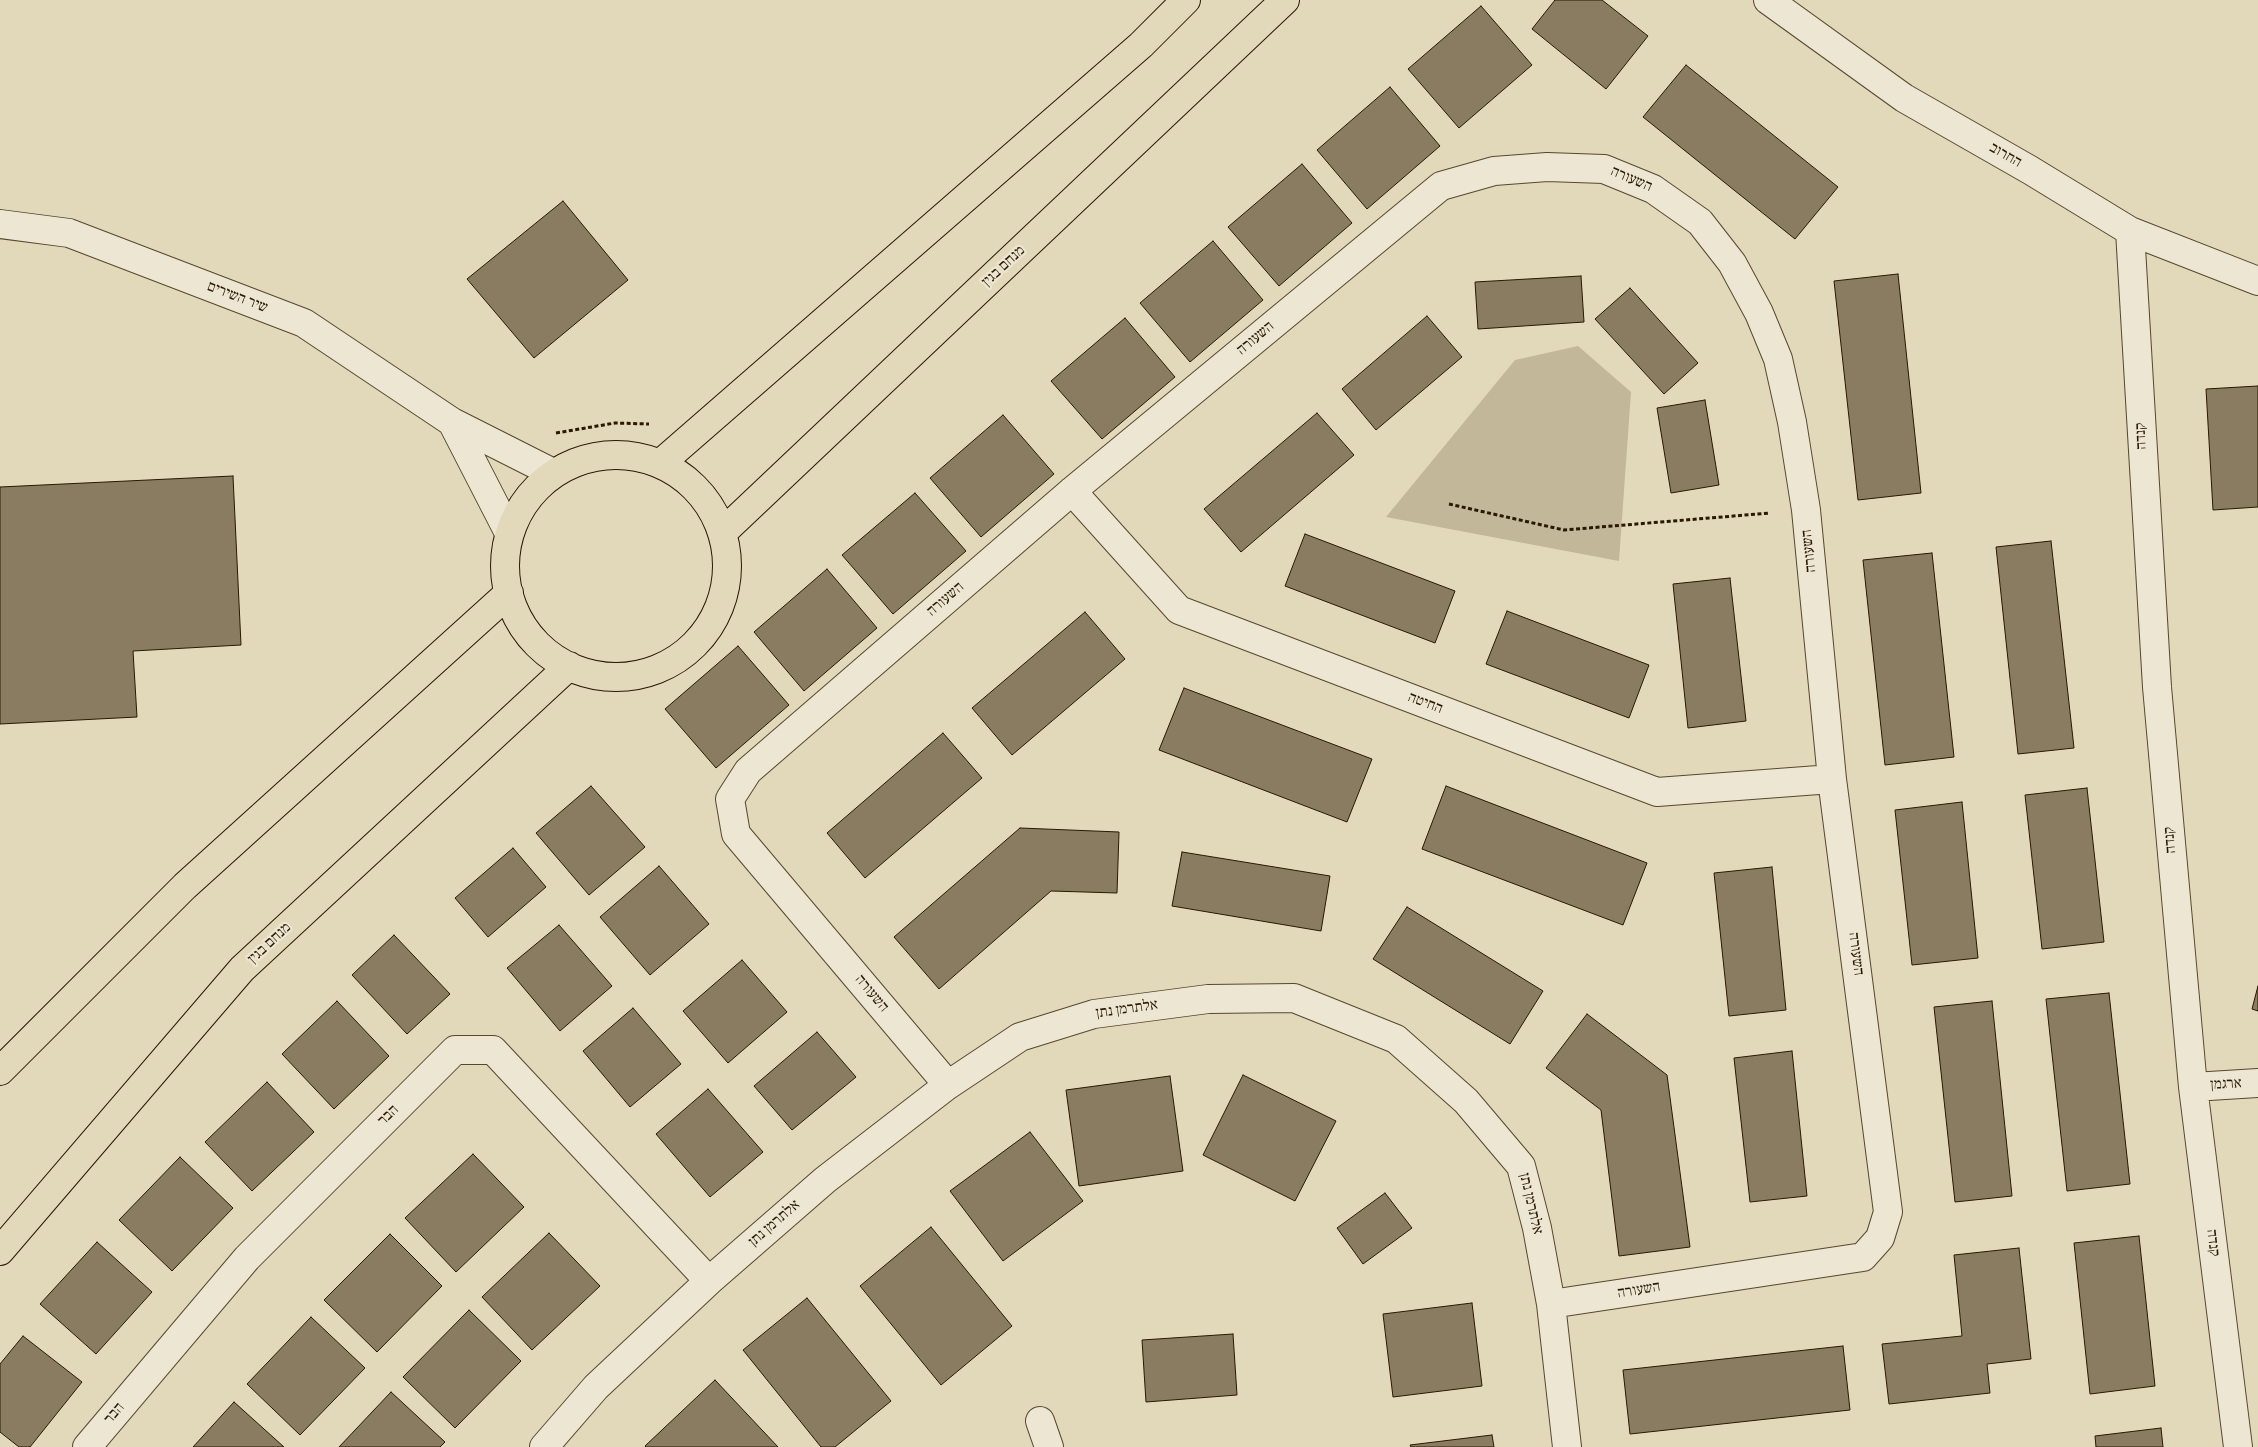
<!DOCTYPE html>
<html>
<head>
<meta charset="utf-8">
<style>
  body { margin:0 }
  canvas { display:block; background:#e2d8ba }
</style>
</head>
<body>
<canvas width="2258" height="1447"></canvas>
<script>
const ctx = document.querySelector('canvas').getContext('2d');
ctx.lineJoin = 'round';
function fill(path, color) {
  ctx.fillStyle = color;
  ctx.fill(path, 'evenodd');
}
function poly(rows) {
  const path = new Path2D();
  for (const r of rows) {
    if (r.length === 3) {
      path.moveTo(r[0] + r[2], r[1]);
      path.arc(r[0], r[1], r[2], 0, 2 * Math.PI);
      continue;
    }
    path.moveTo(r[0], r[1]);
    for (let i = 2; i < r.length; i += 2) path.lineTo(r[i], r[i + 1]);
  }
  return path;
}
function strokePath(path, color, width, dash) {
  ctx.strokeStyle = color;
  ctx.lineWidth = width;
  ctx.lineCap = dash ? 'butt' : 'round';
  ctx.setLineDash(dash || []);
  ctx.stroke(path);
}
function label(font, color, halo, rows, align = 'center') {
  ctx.font = font + ' "IM FELL English","Frank Ruhl Libre",serif';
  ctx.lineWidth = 4.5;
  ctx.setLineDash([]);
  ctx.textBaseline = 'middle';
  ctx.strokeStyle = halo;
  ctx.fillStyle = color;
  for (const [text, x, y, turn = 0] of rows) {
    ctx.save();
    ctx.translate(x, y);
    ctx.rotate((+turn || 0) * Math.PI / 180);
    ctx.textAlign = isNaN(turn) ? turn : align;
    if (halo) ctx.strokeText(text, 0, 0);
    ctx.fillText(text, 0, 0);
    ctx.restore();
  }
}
fill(poly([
  [1578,346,1631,392,1619,561,1386,517,1515,360]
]), '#c3b79a');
const building = poly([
  [1555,0,1602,0,1648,36,1606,89,1532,29,1555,0],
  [1481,6,1532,65,1459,128,1408,69,1481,6],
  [1686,65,1838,187,1795,239,1643,117,1686,65],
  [1390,87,1440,146,1367,209,1317,150,1390,87],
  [1302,164,1352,223,1279,286,1228,227,1302,164],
  [563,201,628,280,534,358,467,279,563,201],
  [1213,241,1263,300,1190,362,1140,303,1213,241],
  [1898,274,1921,493,1858,500,1834,281,1898,274],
  [1581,276,1584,322,1478,329,1475,282,1581,276],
  [1630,288,1698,363,1664,394,1595,319,1630,288],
  [1427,316,1462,357,1376,430,1342,389,1427,316],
  [1125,318,1175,377,1102,439,1051,381,1125,318],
  [2258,386,2258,507,2213,510,2206,389,2258,386],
  [1705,400,1719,485,1671,493,1657,408,1705,400],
  [1317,413,1354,455,1241,552,1204,509,1317,413],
  [1003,415,1054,474,981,537,930,478,1003,415],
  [233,476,241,645,133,651,137,717,0,724,0,487,233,476],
  [915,493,966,551,893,614,842,555,915,493],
  [1305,534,1455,591,1435,643,1285,586,1305,534],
  [2051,541,2074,748,2018,754,1996,547,2051,541],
  [1932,553,1954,757,1885,765,1863,560,1932,553],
  [827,569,877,628,804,691,754,632,827,569],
  [1730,578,1746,721,1688,728,1673,584,1730,578],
  [1507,611,1649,665,1629,718,1486,664,1507,611],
  [1085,612,1125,659,1012,755,972,708,1085,612],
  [738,646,789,705,716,768,665,709,738,646],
  [1184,688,1372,759,1347,822,1159,750,1184,688],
  [943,733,982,778,865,878,827,833,943,733],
  [591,786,645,847,589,895,536,833,591,786],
  [1446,786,1647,863,1623,925,1422,849,1446,786],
  [2087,788,2104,942,2042,949,2025,795,2087,788],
  [1962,802,1978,958,1912,965,1895,810,1962,802],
  [1020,828,1119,832,1117,893,1051,891,939,989,894,937,1020,828],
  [513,848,546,887,488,937,455,898,513,848],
  [1182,852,1330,876,1321,931,1172,906,1182,852],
  [659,866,709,924,650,975,600,917,659,866],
  [1772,867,1786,1010,1729,1016,1714,873,1772,867],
  [1407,907,1543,991,1510,1044,1373,959,1407,907],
  [559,925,612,986,560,1031,507,968,559,925],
  [394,935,450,994,407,1034,352,975,394,935],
  [742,960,787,1012,728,1063,683,1011,742,960],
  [2258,986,2258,1011,2252,1009,2258,986],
  [2109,993,2130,1184,2067,1191,2046,999,2109,993],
  [337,1001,389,1056,334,1109,282,1054,337,1001],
  [1992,1001,2012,1196,1955,1202,1934,1007,1992,1001],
  [633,1008,681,1064,630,1107,583,1051,633,1008],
  [1587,1014,1667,1075,1690,1247,1619,1256,1601,1110,1546,1068,1587,1014],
  [817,1032,856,1077,792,1130,754,1086,817,1032],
  [1792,1051,1807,1196,1750,1202,1734,1058,1792,1051],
  [1243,1075,1336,1121,1295,1201,1203,1155,1243,1075],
  [1170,1076,1183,1171,1079,1186,1066,1090,1170,1076],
  [267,1082,314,1132,252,1191,205,1142,267,1082],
  [708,1089,763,1152,710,1197,656,1134,708,1089],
  [1030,1132,1083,1201,1003,1261,950,1191,1030,1132],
  [473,1154,524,1207,456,1272,405,1218,473,1154],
  [180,1157,233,1208,172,1271,119,1220,180,1157],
  [1385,1193,1412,1228,1363,1264,1337,1228,1385,1193],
  [931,1227,1012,1326,941,1385,860,1286,931,1227],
  [549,1233,600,1286,532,1350,482,1297,549,1233],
  [390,1234,442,1286,377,1352,324,1300,390,1234],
  [2139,1236,2155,1386,2090,1394,2074,1243,2139,1236],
  [97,1242,152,1292,96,1354,40,1304,97,1242],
  [2019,1248,2031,1359,1987,1364,1990,1393,1889,1404,1882,1344,1962,1336,1954,1255,2019,1248],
  [807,1298,891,1401,835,1447,821,1447,743,1350,807,1298],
  [1472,1303,1482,1386,1393,1397,1383,1314,1472,1303],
  [469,1310,521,1361,455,1428,403,1377,469,1310],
  [311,1317,365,1368,300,1435,247,1384,311,1317],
  [1233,1334,1237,1395,1146,1402,1142,1340,1233,1334],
  [23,1336,82,1382,30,1447,19,1447,0,1432,0,1364,23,1336],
  [1843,1346,1850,1410,1630,1434,1623,1370,1843,1346],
  [715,1380,778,1447,646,1447,645,1446,715,1380],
  [391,1392,445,1442,440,1447,339,1447,391,1392],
  [234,1402,284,1447,193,1447,234,1402],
  [2161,1428,2163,1447,2096,1447,2095,1436,2161,1428],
  [1492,1435,1494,1447,1411,1447,1410,1445,1492,1435]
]);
fill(building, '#8a7c61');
strokePath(building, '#2a1800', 1);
const minor = poly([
  [1768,0,1904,98,2030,170,2130,231,2258,281],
  [0,224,69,233,304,323,452,422,553,473],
  [2130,231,2157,687,2193,1087,2238,1447],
  [452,422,509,533],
  [1072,491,1179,610,1657,792,1832,779],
  [948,1085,736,834,730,799,748,771,1072,491,1441,186,1494,171,1547,167,1604,169,1653,189,1700,222,1732,263,1759,313,1778,359,1792,422,1806,510,1832,779,1888,1212,1880,1238,1863,1257,1551,1304],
  [2193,1087,2258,1083],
  [1040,1421,1049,1447],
  [87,1447,247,1258,455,1050,493,1050,709,1281],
  [544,1447,596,1387,709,1281,825,1180,948,1085,1020,1037,1094,1014,1208,999,1294,998,1396,1039,1466,1101,1521,1166,1537,1228,1551,1304,1567,1447]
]);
const major = poly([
  [616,566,111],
  [661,463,1141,45,1186,0],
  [722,533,1285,0],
  [0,1071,185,886,509,593],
  [0,1251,242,969,569,666]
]);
strokePath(minor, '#58482e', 30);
strokePath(major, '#2a1800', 30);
strokePath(poly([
  [556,433,615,423,649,424],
  [1449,504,1564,530,1770,513]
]), '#2a1800', 3, [4, 2.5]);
strokePath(minor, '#ece6d2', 28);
strokePath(major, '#e2d8ba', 28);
label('15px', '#2a1800', '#ece6d2', [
  ["החרוב",2005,156,30],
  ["השעורה",1631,180,23],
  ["מנחם בגין",1004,267,-43],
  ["שיר השירים",237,298,21],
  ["השעורה",1256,339,-40],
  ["קנדה",2142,436,-93],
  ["השעורה",1810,551,-96],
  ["השעורה",946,600,-41],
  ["החיטה",1425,704,21],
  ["קנדה",2171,840,-95],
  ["מנחם בגין",270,944,-43],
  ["השעורה",1855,954,83],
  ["השעורה",871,994,50],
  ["אלתרמן נתן",1127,1010,-8],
  ["ארגמן",2226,1085,-3],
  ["הבר",389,1116,-45],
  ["אלתרמן נתן",1530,1204,77],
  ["אלתרמן נתן",775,1224,-41],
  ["קנדה",2212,1243,83],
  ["השעורה",1639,1291,-9],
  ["הבר",115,1414,-50]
]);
</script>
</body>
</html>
